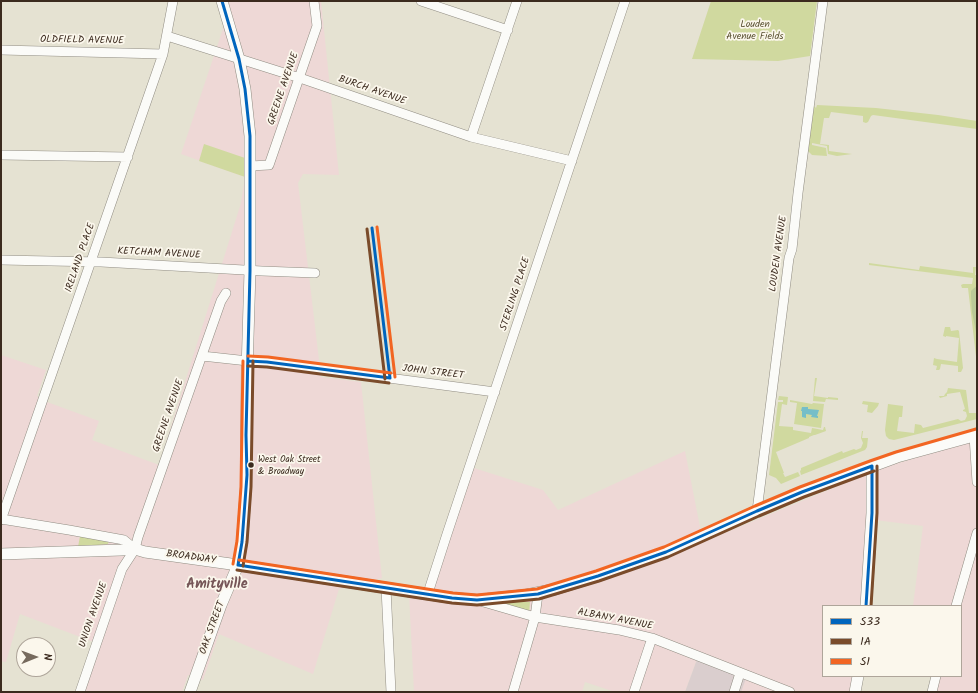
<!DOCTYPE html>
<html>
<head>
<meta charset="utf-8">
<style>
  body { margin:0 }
  #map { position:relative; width:978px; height:693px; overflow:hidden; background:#e5e2d2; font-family:Kalam,sans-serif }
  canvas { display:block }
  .frame { position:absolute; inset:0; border:2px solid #3b2a1e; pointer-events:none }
  .legend { position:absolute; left:822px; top:605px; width:140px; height:72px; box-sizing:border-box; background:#fbf7ec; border:1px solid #aea59a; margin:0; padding:5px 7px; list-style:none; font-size:12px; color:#3b2a1e }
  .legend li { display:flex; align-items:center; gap:8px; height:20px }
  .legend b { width:20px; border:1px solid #aea59a }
  .north { position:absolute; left:16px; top:637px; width:40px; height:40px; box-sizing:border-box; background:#fbf7ec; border:1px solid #aea59a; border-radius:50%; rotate:89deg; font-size:11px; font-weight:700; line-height:16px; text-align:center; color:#3b2a1e }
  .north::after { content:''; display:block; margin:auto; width:14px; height:18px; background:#766a5d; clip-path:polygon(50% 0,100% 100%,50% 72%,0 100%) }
</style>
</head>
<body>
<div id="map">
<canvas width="978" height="693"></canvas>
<div class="frame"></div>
<ul class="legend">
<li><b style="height:5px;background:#0065bd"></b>S33</li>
<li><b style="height:5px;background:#7a4b2a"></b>1A</li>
<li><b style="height:5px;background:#f26522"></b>S1</li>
</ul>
<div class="north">N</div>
</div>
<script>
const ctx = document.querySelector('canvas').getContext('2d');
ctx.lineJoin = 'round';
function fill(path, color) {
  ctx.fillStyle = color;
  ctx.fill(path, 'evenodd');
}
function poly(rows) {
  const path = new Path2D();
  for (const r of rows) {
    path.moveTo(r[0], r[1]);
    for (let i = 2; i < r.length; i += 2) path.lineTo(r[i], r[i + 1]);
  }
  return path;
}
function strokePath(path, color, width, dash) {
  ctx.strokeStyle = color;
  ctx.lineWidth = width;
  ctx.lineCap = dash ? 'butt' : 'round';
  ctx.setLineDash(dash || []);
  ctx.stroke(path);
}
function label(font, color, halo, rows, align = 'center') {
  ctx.font = font + ' Kalam,sans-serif';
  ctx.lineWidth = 3.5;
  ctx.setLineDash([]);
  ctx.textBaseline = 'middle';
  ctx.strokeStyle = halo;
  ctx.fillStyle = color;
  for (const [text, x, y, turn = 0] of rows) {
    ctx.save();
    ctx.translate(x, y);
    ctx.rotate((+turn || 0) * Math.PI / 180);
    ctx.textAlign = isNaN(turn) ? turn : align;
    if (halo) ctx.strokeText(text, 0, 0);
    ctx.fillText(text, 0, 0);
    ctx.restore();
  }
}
fill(poly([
  [217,1,321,1,339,175,303,174,298,183,321,377,361,382,382,578,339,589,313,674,219,634,203,680,188,675,182,692,81,692,96,643,20,614,6,662,1,661,1,355,46,370,37,396,47,402,99,421,92,440,159,465,241,203,245,177,181,154,225,23],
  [977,439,977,692,928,692,932,676,961,676,961,606,913,606,923,526,875,520,868,606,823,606,823,676,859,676,857,692,741,692,747,673,699,654,685,692,615,692,585,682,582,692,414,692,409,594,426,597,474,468,543,490,558,510,685,451,703,542,879,469]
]), '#eed8d6');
fill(poly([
  [699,654,748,673,741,692,685,692]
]), '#dacece');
fill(poly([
  [711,1,817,1,810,56,778,61,692,59],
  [817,105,876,108,938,115,977,121,977,129,873,115,871,116,868,122,866,123,863,122,863,116,831,112,829,118,824,118,820,144,829,145,829,151,852,154,837,156,828,154,827,146,812,143,812,145,826,148,827,156,812,155,808,151,814,106,816,108],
  [204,144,245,158,245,177,199,161],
  [869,263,919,270,920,266,973,273,973,267,976,267,975,275,977,275,977,365,968,288,962,288,961,285,963,284,972,284,973,278,869,265],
  [945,327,950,327,951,331,958,330,959,331,963,368,961,372,958,372,958,366,941,364,940,369,939,370,936,370,937,366,933,365,934,358,937,359,957,362,959,338,946,336,946,337,943,336],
  [815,378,817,378,814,396,828,398,828,397,838,398,838,400,826,399,825,402,813,401],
  [948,388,966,390,969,413,976,413,977,411,977,419,894,440,889,439,886,436,885,430,888,404,903,406,902,417,899,417,897,431,914,433,915,424,921,425,923,428,958,419,961,421,965,420,967,416,966,412,963,411,963,410,965,409,960,392,947,394,947,396,940,398,939,396,944,396,945,394,947,392],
  [779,396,788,397,787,405,782,404,779,426,793,427,793,430,811,433,812,428,823,430,824,427,825,427,826,431,815,435,814,435,809,437,809,438,776,452,784,473,783,473,785,477,798,472,800,476,781,484,776,478,769,475,778,402,783,402,783,400,778,400],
  [790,400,812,404,813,403,824,404,821,428,794,424,797,403,790,402],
  [863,401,879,403,878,406,872,413,867,412,868,405,862,404],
  [862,431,863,431,862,438,868,438,867,447,865,450,801,475,800,471,801,470,801,468,842,451,843,453,854,449,856,450,861,448,863,443,861,438],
  [80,536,109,540,108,544,78,547],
  [494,602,530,602,529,614]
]), '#d0d99f');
fill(poly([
  [977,286,977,337,972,312,971,296,971,291,973,289]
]), '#bac997');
fill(poly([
  [802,407,808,407,808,409,819,410,817,416,818,416,818,418,811,417,812,415,806,414,806,418,802,417,802,411,801,411]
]), '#75bec8');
const minor = poly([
  [421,1,508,30],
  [167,36,300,78,471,137,572,161],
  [1,50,163,54],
  [471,137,517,1],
  [1,155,128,157],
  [250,166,269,165,317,26,314,1],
  [1,260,101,262,262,271,315,273],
  [202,356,248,361,267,362,495,392],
  [974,436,977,482],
  [757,511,789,258,792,249,798,193,823,1],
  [1,519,69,530,124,540,135,549],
  [1,520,163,54,173,1],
  [386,588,391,692],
  [428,593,447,534,625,1],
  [480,601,535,617,619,630,652,638,790,692],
  [956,606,977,533],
  [80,692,122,569,135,549,138,537,221,301,226,293],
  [513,692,535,617,538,594],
  [634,692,652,638],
  [734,692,740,673],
  [932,692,936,676]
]);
const major = poly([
  [1,554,121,550,135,549,145,552,238,565,452,598,477,600,526,595,556,589,598,576,666,552,757,511,802,492,897,457,977,435],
  [866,606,872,513,872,466],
  [190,692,221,605,238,565,242,542,246,487,247,371,250,271,250,136,245,89,239,59,222,1],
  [855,692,858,676]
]);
strokePath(minor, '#918d83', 10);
strokePath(major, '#918d83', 12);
strokePath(minor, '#fbfbf8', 9);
strokePath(major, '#fbfbf8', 11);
strokePath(poly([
  [222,1,239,59,245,89,250,136,250,271,246,435,247,475,242,542,238,565],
  [372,228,390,378],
  [248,361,267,362,390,378],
  [238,565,452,598,477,600,538,594,598,576,666,552,757,511,802,492,872,466],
  [866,606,872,513,872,466]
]), '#0065bd', 3);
strokePath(poly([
  [367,229,385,379],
  [248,366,267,367,389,383],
  [243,566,247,542,251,487,253,361],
  [237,570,452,603,477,605,539,599,599,581,668,557,759,516,804,497,874,471],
  [871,606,877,513,877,466]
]), '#7a4b2a', 3);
strokePath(poly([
  [377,227,395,377],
  [248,356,268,357,391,373],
  [239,560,453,593,477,595,537,589,596,571,664,547,755,506,800,487,870,461,896,452,976,429],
  [233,564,237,541,241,487,243,361]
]), '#f26522', 3);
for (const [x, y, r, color] of [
  [251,465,3.5,"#3b2a1e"]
]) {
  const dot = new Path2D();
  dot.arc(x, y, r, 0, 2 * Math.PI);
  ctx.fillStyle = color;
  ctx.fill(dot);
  strokePath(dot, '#fbf7ec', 1.5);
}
label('9px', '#3b2a1e', '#fbf7ec', [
  ["West Oak Street",258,460],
  ["& Broadway",258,472]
], 'left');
label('10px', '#5c5434', '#fbf7ec', [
  ["Louden",755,25],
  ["Avenue Fields",755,37]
]);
label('10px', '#3b2a1e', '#fbf7ec', [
  ["OLDFIELD AVENUE",82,41,1],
  ["GREENE AVENUE",284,89,-71],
  ["BURCH AVENUE",372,91,19],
  ["KETCHAM AVENUE",159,254,3],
  ["LOUDEN AVENUE",779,254,-82],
  ["IRELAND PLACE",81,258,-71],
  ["STERLING PLACE",516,294,-72],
  ["JOHN STREET",433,373,7],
  ["GREENE AVENUE",169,416,-71],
  ["BROADWAY",191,558,8],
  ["UNION AVENUE",94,615,-71],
  ["ALBANY AVENUE",615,620,11],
  ["OAK STREET",213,628,-70]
]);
label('bold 14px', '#765658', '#fbf7ec', [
  ["Amityville",217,586]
]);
</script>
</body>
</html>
